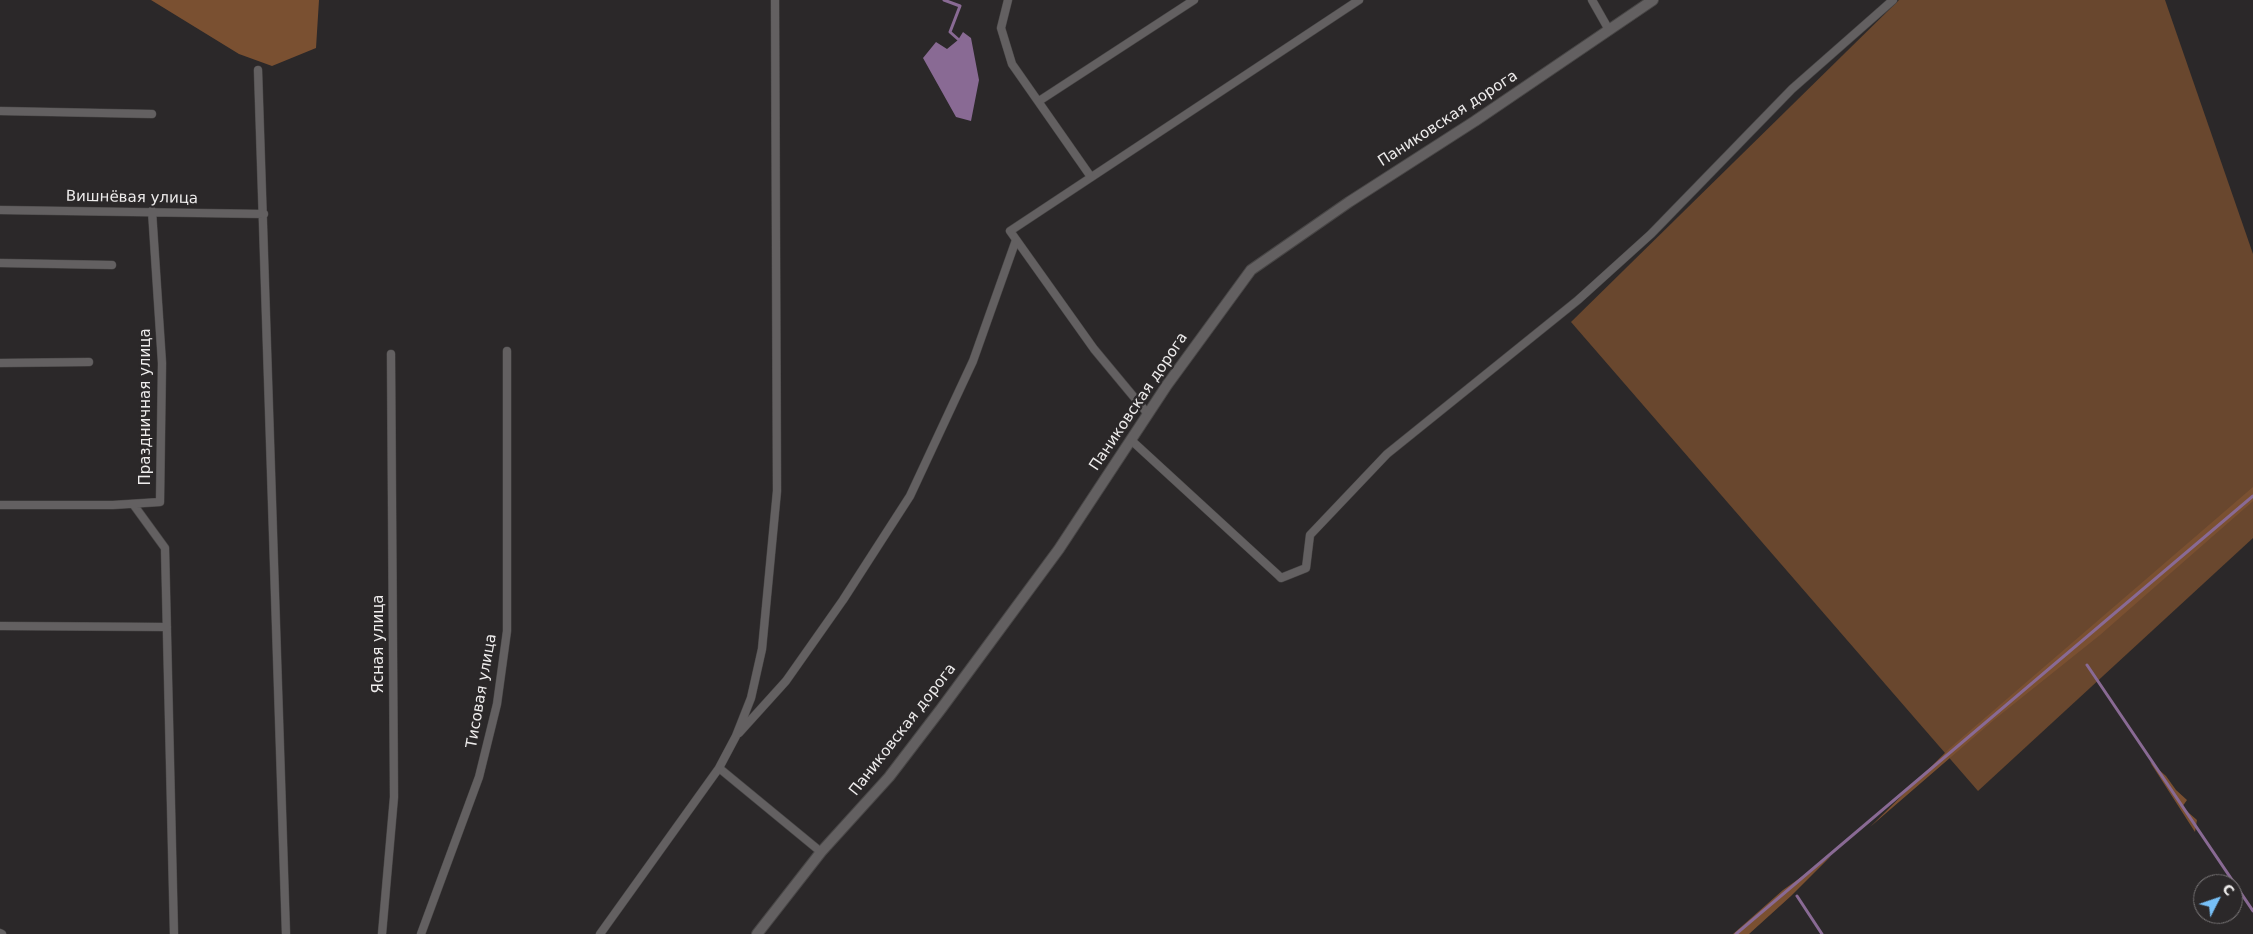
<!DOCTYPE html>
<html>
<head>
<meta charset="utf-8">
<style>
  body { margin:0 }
  #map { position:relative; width:2253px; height:934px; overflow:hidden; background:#2b2829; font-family:"DejaVu Sans",sans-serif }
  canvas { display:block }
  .north { position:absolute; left:2193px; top:874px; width:50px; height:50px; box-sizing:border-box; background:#2b2829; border:1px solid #797677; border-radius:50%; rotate:49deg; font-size:14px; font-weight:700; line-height:20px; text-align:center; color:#eeecec }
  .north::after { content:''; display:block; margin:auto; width:18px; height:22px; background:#77c0f7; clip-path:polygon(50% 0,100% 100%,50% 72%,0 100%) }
</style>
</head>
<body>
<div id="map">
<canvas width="2253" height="934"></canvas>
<div class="north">С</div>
</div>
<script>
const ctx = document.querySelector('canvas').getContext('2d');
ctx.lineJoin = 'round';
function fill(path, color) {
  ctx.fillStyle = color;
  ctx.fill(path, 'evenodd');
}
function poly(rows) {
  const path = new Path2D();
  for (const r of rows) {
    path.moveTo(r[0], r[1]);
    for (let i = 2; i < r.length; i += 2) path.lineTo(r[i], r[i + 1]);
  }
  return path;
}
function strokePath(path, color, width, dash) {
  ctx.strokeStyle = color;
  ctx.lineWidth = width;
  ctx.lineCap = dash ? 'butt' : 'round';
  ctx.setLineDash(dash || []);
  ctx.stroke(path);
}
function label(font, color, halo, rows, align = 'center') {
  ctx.font = font + ' "DejaVu Sans",sans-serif';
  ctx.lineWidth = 4.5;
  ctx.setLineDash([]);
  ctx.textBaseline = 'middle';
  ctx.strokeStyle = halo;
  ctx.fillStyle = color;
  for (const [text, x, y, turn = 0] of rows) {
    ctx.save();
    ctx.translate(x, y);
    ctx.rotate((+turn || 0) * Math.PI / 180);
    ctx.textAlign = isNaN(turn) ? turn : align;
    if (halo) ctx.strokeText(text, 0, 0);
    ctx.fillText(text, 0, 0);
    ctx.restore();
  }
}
fill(poly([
  [1899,0,2165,0,2253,254,2253,538,1978,791,1571,322]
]), '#69472e');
fill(poly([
  [151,0,319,0,316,48,272,66,239,54],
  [2253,487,2253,501,2100,635,1995,719,1870,827,1950,748],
  [2150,762,2166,776,2176,790,2187,800,2182,807,2197,820,2195,832],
  [1831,856,1791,896,1749,934,1733,934,1783,890]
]), '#7a5031');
fill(poly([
  [963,32,971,38,979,80,971,121,956,117,923,58,936,42,947,49,958,40]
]), '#896a94');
strokePath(poly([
  [944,0,960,6,950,32,959,40],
  [2087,665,2253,911],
  [1797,896,1822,934],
  [1736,934,2253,496]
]), '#896a94', 3);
const minor = poly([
  [775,0,777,491,762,649,751,698,736,736,719,768,821,852],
  [1008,0,1001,28,1012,64,1091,177],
  [1592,0,1609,30],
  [258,70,286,934],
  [1039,101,1194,0],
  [0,111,152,114],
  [0,210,264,214],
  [0,263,112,265],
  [0,363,89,362],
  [1148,414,1094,349,1010,231,1359,0],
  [1131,440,1278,575,1281,578,1306,568,1310,535,1387,454,1578,300,1651,234,1792,89,1893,0],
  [133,504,165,548,174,934],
  [0,505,113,505,160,502,162,363,152,211],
  [0,626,167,627],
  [739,733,786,681,843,600,910,496,973,361,1016,240],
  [0,933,2,934],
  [382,934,394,797,391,354],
  [421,934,479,777,497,704,507,631,507,351],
  [600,934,719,768]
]);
const tertiary = poly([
  [757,934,821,852,889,777,941,709,1059,549,1167,385,1251,270,1349,202,1475,121,1653,0]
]);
strokePath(minor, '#484646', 9);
strokePath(tertiary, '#484646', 12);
strokePath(minor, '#636061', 8);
strokePath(tertiary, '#636061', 10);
label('15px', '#eeecec', '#2b2829', [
  ["Паниковская дорога",1448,119,-33],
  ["Вишнёвая улица",132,198,1],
  ["Паниковская дорога",1139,402,-56],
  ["Праздничная улица",146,407,-90],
  ["Ясная улица",379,644,-90],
  ["Тисовая улица",482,691,-80],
  ["Паниковская дорога",903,730,-52]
]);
</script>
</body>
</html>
